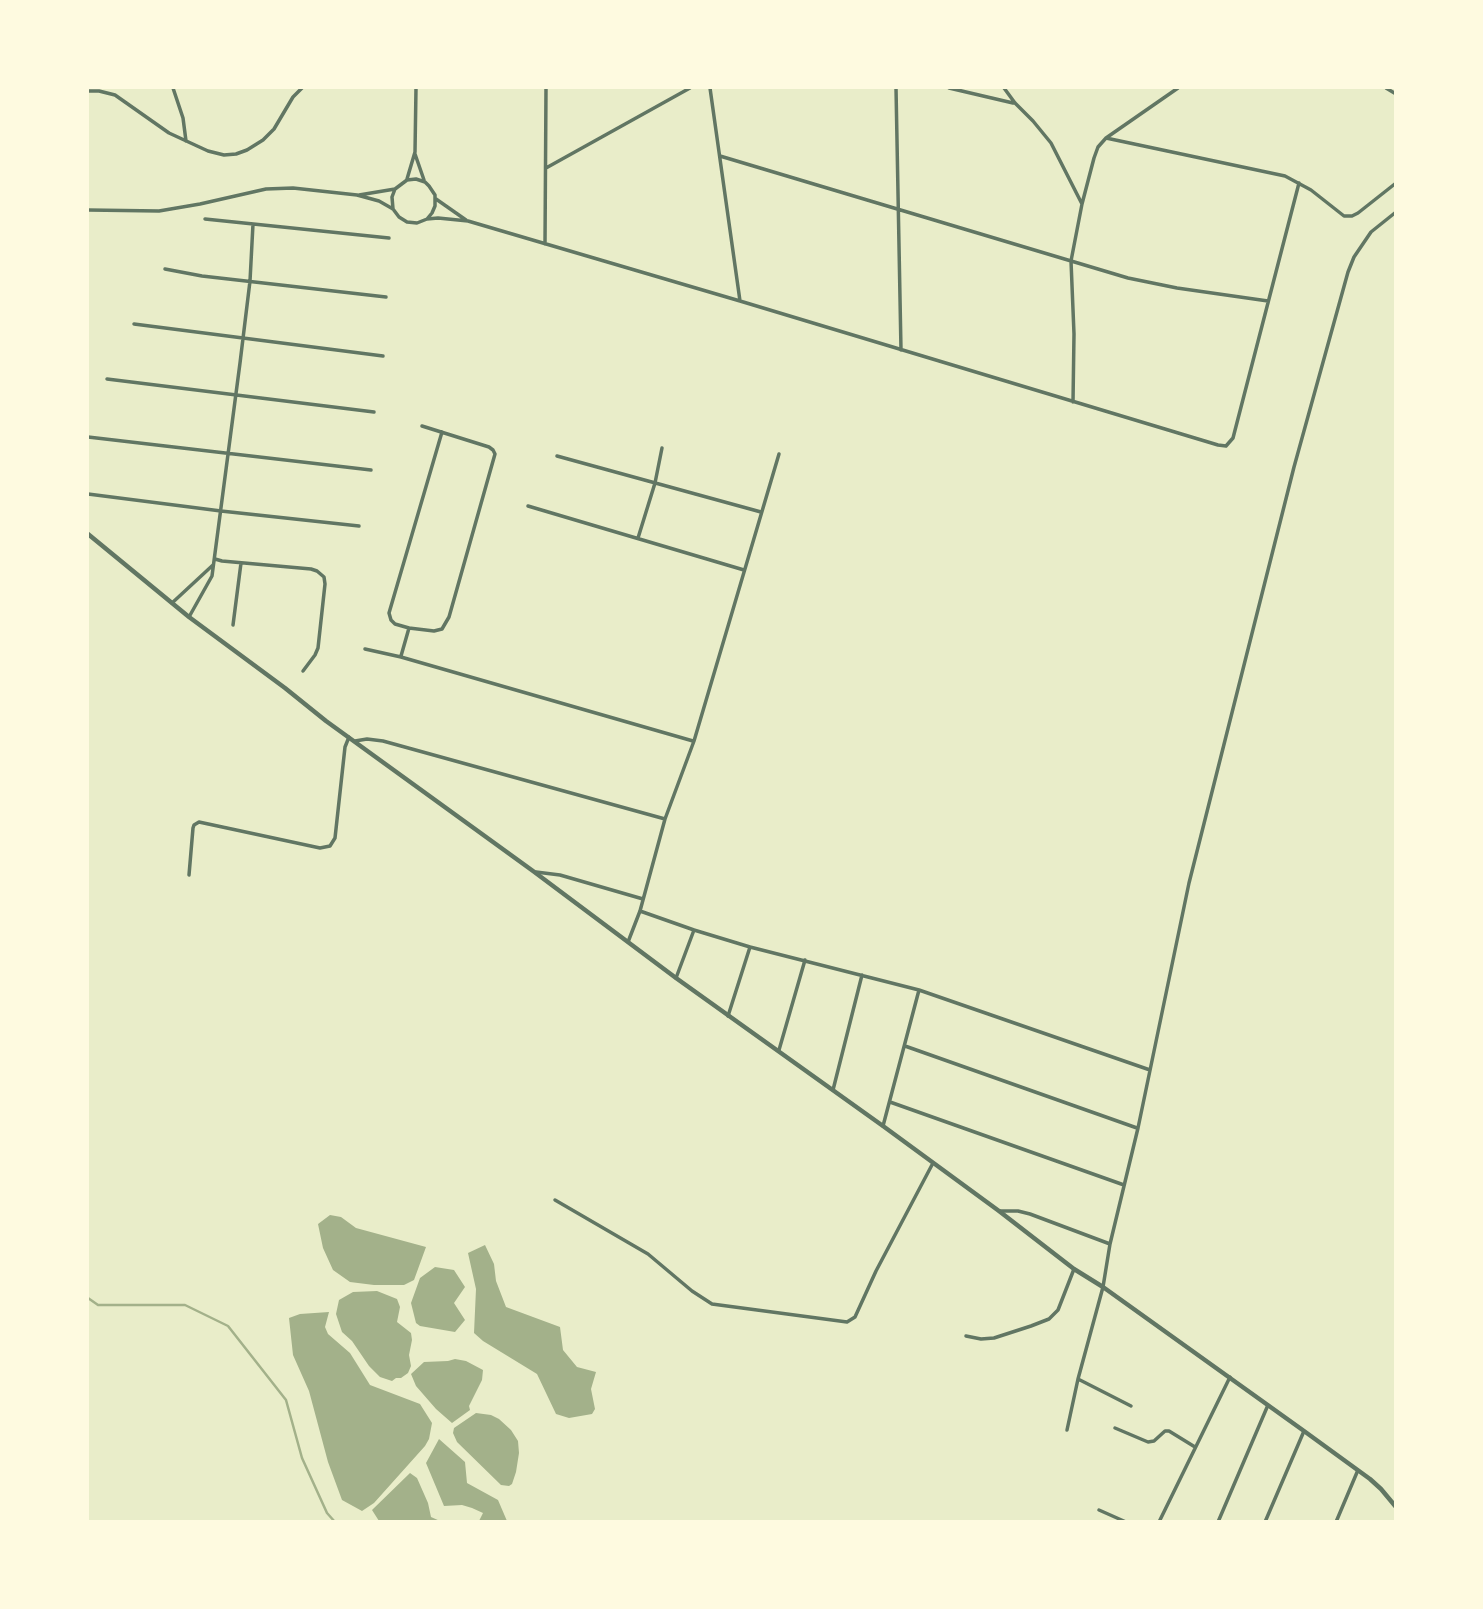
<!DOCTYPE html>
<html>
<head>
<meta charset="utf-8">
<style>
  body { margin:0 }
  #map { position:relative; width:1483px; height:1609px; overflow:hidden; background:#e9edc9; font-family:Signika,sans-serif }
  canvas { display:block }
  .frame { position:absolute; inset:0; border:89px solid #fefae0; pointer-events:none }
</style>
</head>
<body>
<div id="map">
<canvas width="1483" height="1609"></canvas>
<div class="frame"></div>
</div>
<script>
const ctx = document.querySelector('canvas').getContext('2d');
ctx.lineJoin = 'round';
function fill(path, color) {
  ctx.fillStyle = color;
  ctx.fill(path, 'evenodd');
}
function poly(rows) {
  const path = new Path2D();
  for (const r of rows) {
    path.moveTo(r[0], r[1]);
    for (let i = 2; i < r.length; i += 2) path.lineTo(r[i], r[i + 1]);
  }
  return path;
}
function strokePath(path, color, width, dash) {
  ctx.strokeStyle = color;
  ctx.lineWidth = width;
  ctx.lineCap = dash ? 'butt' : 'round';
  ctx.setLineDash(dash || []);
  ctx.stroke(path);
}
fill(poly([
  [330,1215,341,1217,356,1228,426,1247,414,1280,404,1285,374,1285,350,1282,333,1270,323,1248,318,1224],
  [485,1245,494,1264,496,1281,506,1307,560,1327,563,1350,577,1367,596,1372,591,1389,595,1409,592,1414,569,1418,556,1414,537,1374,483,1341,474,1333,476,1289,468,1253],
  [435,1267,454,1270,465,1287,454,1303,465,1320,455,1332,420,1326,416,1323,411,1303,420,1278],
  [377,1291,397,1299,400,1307,397,1322,411,1333,412,1340,409,1355,411,1366,408,1373,401,1378,396,1378,392,1381,380,1377,369,1366,352,1341,342,1332,336,1314,339,1300,353,1292],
  [329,1312,325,1327,328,1334,350,1353,370,1385,420,1404,432,1423,429,1439,425,1446,374,1503,362,1511,342,1500,328,1462,309,1391,293,1355,289,1318,300,1314],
  [455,1359,466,1361,483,1370,482,1380,469,1406,470,1410,452,1423,436,1409,416,1386,411,1374,424,1362,448,1361],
  [476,1413,491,1415,499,1419,511,1430,518,1441,519,1453,516,1472,512,1484,509,1486,501,1485,457,1442,453,1433,454,1428],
  [439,1439,465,1462,467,1483,498,1500,507,1521,479,1521,483,1513,472,1508,462,1505,444,1506,426,1463],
  [410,1473,417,1478,428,1503,431,1517,440,1521,379,1521,372,1510]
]), '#a3b18a');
strokePath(poly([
  [88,1298,98,1305,185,1305,228,1326,286,1400,302,1458,327,1513,335,1522]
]), '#a3b18a', 2.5);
strokePath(poly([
  [173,88,183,118,186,141],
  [710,88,740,301],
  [896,88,901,350],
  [949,88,1013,103],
  [1004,88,1015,103,1033,121,1051,143,1082,204],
  [1386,88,1396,94],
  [88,91,99,91,115,95,169,133,208,151,224,155,236,154,247,150,263,140,274,129,293,97,302,88],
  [1106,138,1285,176,1311,190,1344,216,1352,216,1358,213,1396,183],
  [415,154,424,180],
  [720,156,1128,278,1177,288,1268,301],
  [546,168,690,88],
  [407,179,415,152,416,88],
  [359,195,395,189],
  [436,199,466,220],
  [88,210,159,211,200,204,266,189,293,188,357,195,379,201,393,209,399,217,407,222,417,223,427,219,432,213,435,206,435,195,429,186,425,182,416,179,407,180,395,189,392,197,393,209],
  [205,219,389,238],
  [427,219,438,218,468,221,740,301,1218,445,1226,446,1233,438,1299,183],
  [545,244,546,88],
  [165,269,202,276,386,297],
  [134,324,383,356],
  [107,379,374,412],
  [1073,402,1074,334,1071,261,1082,204,1094,158,1098,147,1106,138,1178,88],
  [422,426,489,447,493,450,495,454,449,617,442,629,434,631,409,628,395,624,391,620,389,613,442,432],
  [88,437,371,470],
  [557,456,761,512],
  [88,494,221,511,359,526],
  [528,506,744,570],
  [638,538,655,483,662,448],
  [215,559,222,561,311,569,317,571,324,577,325,584,318,648,315,655,303,671],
  [172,603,213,565],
  [189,617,212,576,240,363,250,281,253,224],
  [233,625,241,563],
  [365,649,401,657,693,741],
  [401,656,409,628],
  [355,741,367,739,383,741,665,819],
  [536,872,560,875,643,899],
  [189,875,193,828,194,825,199,822,320,848,330,846,335,838,345,747,349,737],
  [640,911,694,930,750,947,919,990,1150,1070],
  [628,942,640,911,665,819,694,741,779,454],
  [676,978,694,930],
  [728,1016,750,947],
  [905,1046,1137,1128],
  [779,1050,805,960],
  [833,1090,862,975],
  [890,1102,1124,1185],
  [883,1126,919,990],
  [555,1200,648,1254,692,1291,712,1304,847,1322,855,1317,876,1271,933,1163],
  [999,1211,1018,1211,1030,1214,1110,1244],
  [966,1336,981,1339,994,1338,1031,1326,1049,1319,1058,1310,1074,1269],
  [1078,1379,1131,1406],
  [1115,1428,1148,1442,1154,1441,1165,1431,1169,1431,1195,1447],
  [1067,1430,1078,1379,1103,1287,1110,1244,1138,1128,1189,883,1294,467,1348,272,1354,257,1371,232,1396,212],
  [1099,1510,1126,1522],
  [1159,1522,1230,1377],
  [1218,1522,1268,1405],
  [1265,1522,1304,1431],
  [1336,1522,1358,1470]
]), '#617663', 3.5);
strokePath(poly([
  [88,534,189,617,285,688,326,721,533,871,676,978,883,1126,999,1211,1074,1269,1103,1287,1304,1431,1370,1479,1381,1489,1396,1507]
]), '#617663', 4.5);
</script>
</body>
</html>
